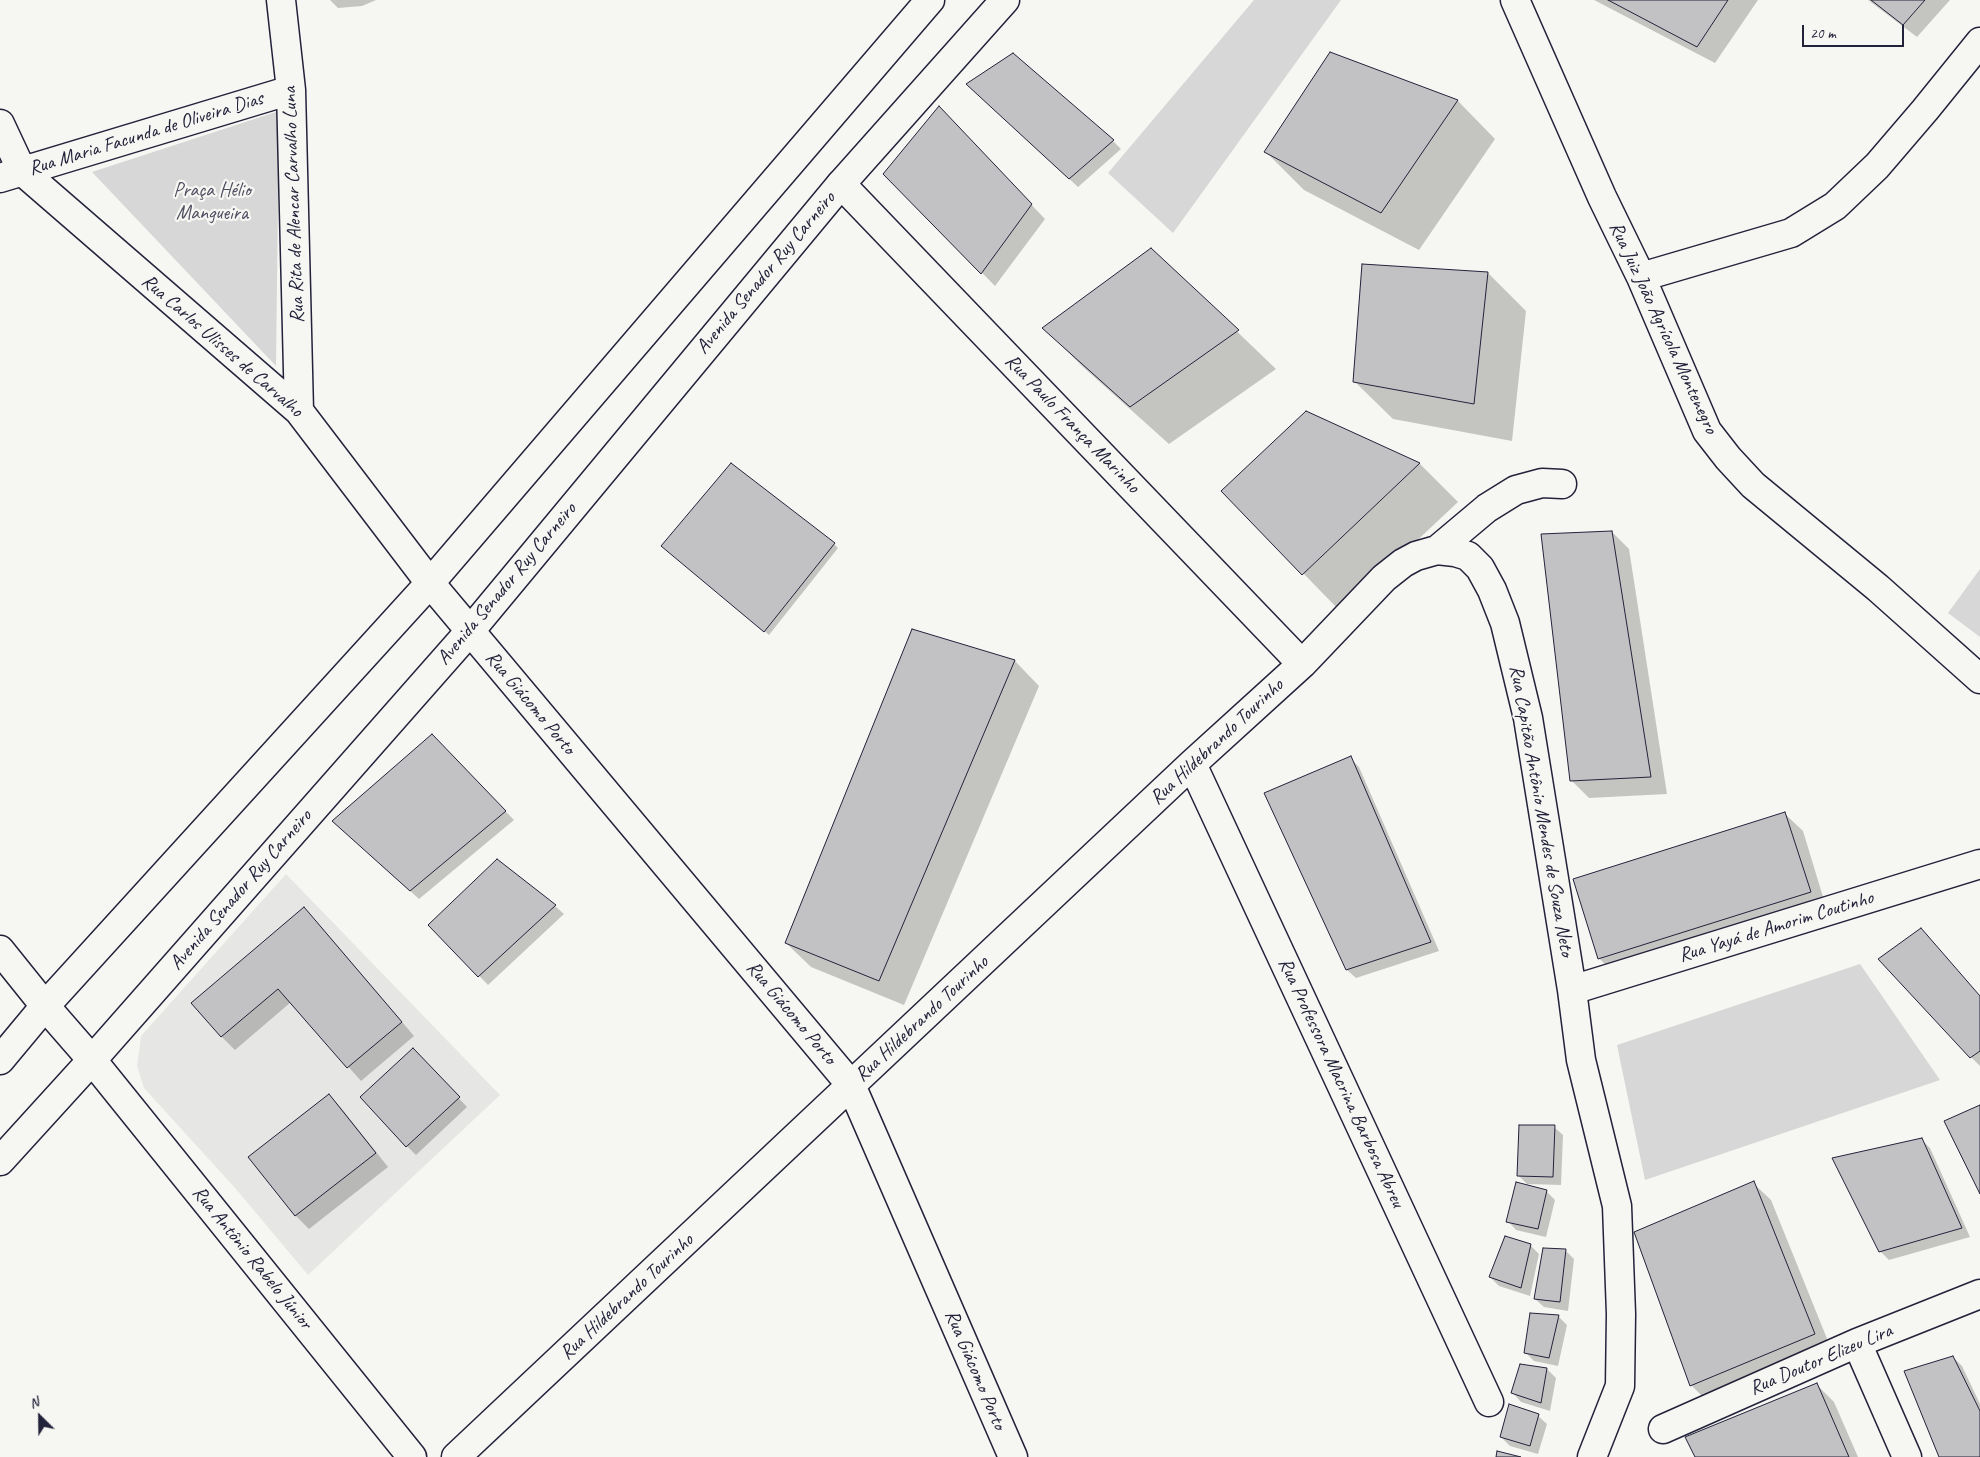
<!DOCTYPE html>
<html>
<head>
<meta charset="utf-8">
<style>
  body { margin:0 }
  #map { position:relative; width:1980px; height:1457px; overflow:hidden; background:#f6f6f2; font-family:Caveat,sans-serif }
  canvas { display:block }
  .north { position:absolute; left:15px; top:1392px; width:50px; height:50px; -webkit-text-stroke:4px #f6f6f2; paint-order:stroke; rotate:337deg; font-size:14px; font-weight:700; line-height:20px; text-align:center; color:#22223b }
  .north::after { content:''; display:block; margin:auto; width:18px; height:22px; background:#22223b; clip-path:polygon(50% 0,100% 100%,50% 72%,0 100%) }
  .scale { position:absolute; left:1802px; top:25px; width:102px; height:22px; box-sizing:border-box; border:2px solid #22223b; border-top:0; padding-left:6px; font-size:15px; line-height:18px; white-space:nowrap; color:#22223b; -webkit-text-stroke:4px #f6f6f2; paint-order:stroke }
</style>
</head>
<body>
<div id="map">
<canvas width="1980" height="1457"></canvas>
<div class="north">N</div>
<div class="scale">20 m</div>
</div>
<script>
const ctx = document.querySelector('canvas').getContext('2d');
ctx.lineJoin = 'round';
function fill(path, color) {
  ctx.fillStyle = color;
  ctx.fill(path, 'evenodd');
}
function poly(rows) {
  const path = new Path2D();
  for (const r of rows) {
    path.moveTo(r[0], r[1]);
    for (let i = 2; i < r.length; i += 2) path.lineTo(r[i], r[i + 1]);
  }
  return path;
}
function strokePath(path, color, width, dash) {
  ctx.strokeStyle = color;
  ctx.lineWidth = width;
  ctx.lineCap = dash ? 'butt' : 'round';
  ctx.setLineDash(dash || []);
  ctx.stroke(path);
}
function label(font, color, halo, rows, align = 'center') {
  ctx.font = font + ' Caveat,sans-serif';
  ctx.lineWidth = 4.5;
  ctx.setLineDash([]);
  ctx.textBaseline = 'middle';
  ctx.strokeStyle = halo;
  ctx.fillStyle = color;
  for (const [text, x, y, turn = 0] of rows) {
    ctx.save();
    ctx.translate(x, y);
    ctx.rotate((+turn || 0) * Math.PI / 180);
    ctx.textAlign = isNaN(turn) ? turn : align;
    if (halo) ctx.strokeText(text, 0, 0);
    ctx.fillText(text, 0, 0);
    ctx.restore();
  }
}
fill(poly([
  [286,874,500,1095,308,1275,236,1189,144,1088,137,1066,141,1036]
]), '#e6e6e4');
fill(poly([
  [1254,0,1341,0,1173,233,1108,173],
  [279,111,276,366,92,172],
  [1980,569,1980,637,1948,613],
  [1860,964,1940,1080,1645,1180,1617,1045]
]), '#d7d7d7');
fill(poly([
  [330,0,376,0,362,6,338,8],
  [1594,0,1758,0,1715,63],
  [1868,0,1950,0,1917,37],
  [1331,54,1458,101,1495,139,1419,250,1304,190,1266,152],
  [976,93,1113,141,1121,149,1078,187],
  [952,121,1045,219,995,286,885,174],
  [1151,249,1276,369,1169,444,1082,366,1044,328],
  [1488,273,1526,311,1512,441,1393,419,1354,381],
  [1307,412,1420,464,1458,502,1341,612,1223,491],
  [1612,532,1629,549,1667,794,1589,798,1571,780],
  [834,544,838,548,769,635,667,550],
  [913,630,1015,661,1039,686,904,1005,811,967,786,943],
  [432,735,514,820,419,899,343,829],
  [1350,758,1359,767,1439,951,1356,978,1347,970],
  [1785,814,1803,831,1827,910,1616,976,1599,958],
  [555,906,564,914,488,985,430,925],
  [317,922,414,1036,361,1081,291,1002,235,1050,221,1036],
  [1880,959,1980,996,1980,1066,1971,1057],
  [421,1058,467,1107,416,1155,407,1146],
  [329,1095,342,1109,388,1167,309,1229,296,1216,250,1157],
  [1554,1127,1563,1135,1561,1185,1527,1184,1518,1175],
  [1921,1139,1930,1148,1970,1237,1889,1260,1880,1251],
  [1753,1183,1771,1200,1832,1351,1708,1402,1691,1385],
  [1546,1191,1555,1200,1546,1237,1516,1230,1508,1221],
  [1530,1245,1539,1254,1530,1296,1499,1286,1490,1277],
  [1565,1250,1574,1259,1568,1311,1544,1307,1535,1299],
  [1558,1316,1567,1325,1558,1366,1534,1361,1525,1352],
  [1953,1357,1962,1366,1980,1404,1980,1457,1941,1457],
  [1547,1369,1556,1378,1550,1411,1521,1402,1513,1393],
  [1816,1384,1834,1402,1858,1457,1696,1457],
  [1538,1416,1547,1424,1538,1454,1510,1446,1501,1437]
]), '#0003');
const building = poly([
  [1608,0,1728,0,1697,47,1608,0],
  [1871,0,1925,0,1903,25,1871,0],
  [1330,52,1458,100,1381,213,1264,152,1330,52],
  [1013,53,1114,140,1069,179,966,84,1013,53],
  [939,106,1032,204,981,274,883,174,939,106],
  [1151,248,1239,330,1130,407,1042,328,1151,248],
  [1362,264,1488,272,1474,404,1353,382,1362,264],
  [1306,411,1420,463,1302,575,1221,491,1306,411],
  [731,463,835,543,764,632,661,546,731,463],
  [1612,531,1651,777,1570,781,1541,534,1612,531],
  [912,629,1015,660,879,981,785,943,912,629],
  [432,734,506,811,410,891,332,821,432,734],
  [1351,756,1431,942,1346,970,1264,793,1351,756],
  [1785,812,1811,892,1598,959,1573,879,1785,812],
  [497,859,556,905,478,977,428,925,497,859],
  [304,907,402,1022,347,1068,278,989,221,1037,191,1003,304,907],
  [1921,928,1980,996,1980,1051,1970,1058,1878,959,1921,928],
  [413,1048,460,1097,406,1147,360,1097,413,1048],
  [329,1094,376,1153,295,1216,248,1157,329,1094],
  [1980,1105,1980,1194,1944,1121,1980,1105],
  [1519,1125,1555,1125,1553,1177,1517,1176,1519,1125],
  [1922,1138,1962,1228,1879,1252,1832,1158,1922,1138],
  [1754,1181,1815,1334,1690,1386,1634,1232,1754,1181],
  [1516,1182,1547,1190,1538,1229,1506,1222,1516,1182],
  [1505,1236,1531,1244,1521,1288,1489,1277,1505,1236],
  [1543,1248,1566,1249,1560,1302,1534,1299,1543,1248],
  [1530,1313,1559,1315,1549,1358,1524,1353,1530,1313],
  [1953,1356,1980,1411,1980,1457,1939,1457,1904,1371,1953,1356],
  [1520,1364,1547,1368,1541,1403,1511,1393,1520,1364],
  [1817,1383,1849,1457,1695,1457,1685,1437,1817,1383],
  [1509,1404,1539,1414,1530,1446,1500,1437,1509,1404],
  [1497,1451,1521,1457,1496,1457,1497,1451]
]);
fill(building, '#c2c2c4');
strokePath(building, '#22223b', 1);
const minor = poly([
  [281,0,291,90,299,411],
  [1515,0,1602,197,1641,277,1707,431,1728,458,1753,485,1878,588,1980,679],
  [0,124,22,171,299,411,430,583,851,1085,1013,1457],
  [0,178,291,90],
  [841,184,1302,664],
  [1641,277,1791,233,1835,206,1877,166,1925,110,1980,42],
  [1437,550,1487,508,1516,490,1542,483,1562,484],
  [1192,764,1489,1402],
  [0,950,45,1006,92,1060,412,1457],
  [1572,990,1980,864],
  [1857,1343,1907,1457],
  [1663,1429,1857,1343,1980,1294],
  [456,1457,1192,764,1302,664,1384,578,1403,563,1416,556,1437,550,1455,552,1468,556,1480,568,1492,590,1505,623,1528,718,1572,990,1581,1060,1617,1206,1621,1314,1620,1386,1592,1457]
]);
const major = poly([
  [0,1060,45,1006,430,583,930,0],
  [0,1161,92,1060,470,631,841,184,1005,0]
]);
strokePath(minor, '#22223b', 31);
strokePath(major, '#22223b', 31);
strokePath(minor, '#f6f6f2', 28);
strokePath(major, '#f6f6f2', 28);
label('20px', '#22223b', '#f6f6f2', [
  ["Rua Maria Facunda de Oliveira Dias",146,134,-17],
  ["Rua Rita de Alencar Carvalho Luna",294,205,-92],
  ["Avenida Senador Ruy Carneiro",766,273,-50],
  ["Rua Juiz João Agrícola Montenegro",1663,328,65],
  ["Rua Carlos Ulisses de Carvalho",222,346,41],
  ["Rua Paulo França Marinho",1072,424,46],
  ["Avenida Senador Ruy Carneiro",507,584,-50],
  ["Rua Giácomo Porto",530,703,50],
  ["Rua Hildebrando Tourinho",1217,742,-43],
  ["Rua Capitão Antônio Mendes de Souza Neto",1541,811,80],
  ["Avenida Senador Ruy Carneiro",241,890,-49],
  ["Rua Yayá de Amorim Coutinho",1776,927,-17],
  ["Rua Giácomo Porto",791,1013,50],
  ["Rua Hildebrando Tourinho",922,1019,-43],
  ["Rua Professora Macrina Barbosa Abreu",1341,1083,65],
  ["Rua Antônio Rabelo Júnior",252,1258,51],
  ["Rua Hildebrando Tourinho",627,1297,-43],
  ["Rua Doutor Elizeu Lira",1821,1360,-23],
  ["Rua Giácomo Porto",975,1370,67]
]);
label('20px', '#4f4f62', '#f6f6f2', [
  ["Praça Hélio",212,191],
  ["Mangueira",212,214]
]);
</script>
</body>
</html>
